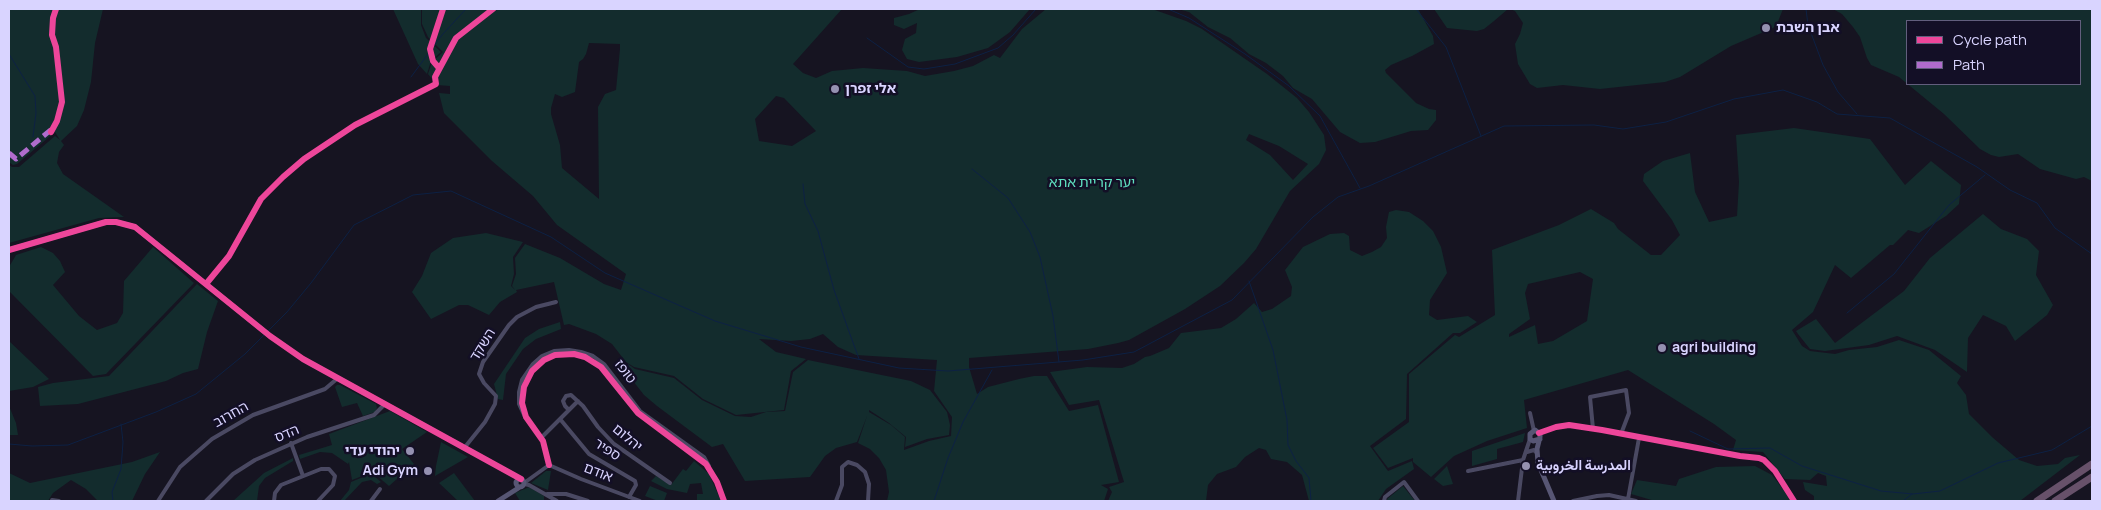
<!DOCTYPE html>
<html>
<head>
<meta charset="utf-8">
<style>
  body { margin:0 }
  #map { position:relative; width:2101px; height:510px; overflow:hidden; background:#161421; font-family:Manrope,sans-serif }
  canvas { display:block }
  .frame { position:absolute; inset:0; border:10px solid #d9d4ff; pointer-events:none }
  .legend { position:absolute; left:1906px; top:20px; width:175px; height:65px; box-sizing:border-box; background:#130f26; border:1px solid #625e7d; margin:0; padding:6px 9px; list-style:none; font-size:15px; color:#d9d4ff }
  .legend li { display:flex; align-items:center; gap:10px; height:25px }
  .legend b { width:25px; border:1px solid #625e7d }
</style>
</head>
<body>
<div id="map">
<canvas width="2101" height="510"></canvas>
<div class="frame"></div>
<ul class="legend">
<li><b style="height:6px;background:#ed469a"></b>Cycle path</li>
<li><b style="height:6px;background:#b06ccc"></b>Path</li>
</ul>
</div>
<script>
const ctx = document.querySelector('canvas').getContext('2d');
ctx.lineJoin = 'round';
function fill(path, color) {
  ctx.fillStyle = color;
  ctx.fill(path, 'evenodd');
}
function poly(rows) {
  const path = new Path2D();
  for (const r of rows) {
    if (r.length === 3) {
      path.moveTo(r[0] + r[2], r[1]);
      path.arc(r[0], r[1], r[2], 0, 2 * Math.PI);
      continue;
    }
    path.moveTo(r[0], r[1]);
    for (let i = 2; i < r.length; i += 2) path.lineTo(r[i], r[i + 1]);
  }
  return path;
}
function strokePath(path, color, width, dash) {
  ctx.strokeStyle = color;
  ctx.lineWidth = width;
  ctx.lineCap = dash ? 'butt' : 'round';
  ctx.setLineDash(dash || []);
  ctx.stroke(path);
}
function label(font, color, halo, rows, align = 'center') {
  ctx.font = font + ' Manrope,Vazirmatn,"Noto Sans Hebrew",sans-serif';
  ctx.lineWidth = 5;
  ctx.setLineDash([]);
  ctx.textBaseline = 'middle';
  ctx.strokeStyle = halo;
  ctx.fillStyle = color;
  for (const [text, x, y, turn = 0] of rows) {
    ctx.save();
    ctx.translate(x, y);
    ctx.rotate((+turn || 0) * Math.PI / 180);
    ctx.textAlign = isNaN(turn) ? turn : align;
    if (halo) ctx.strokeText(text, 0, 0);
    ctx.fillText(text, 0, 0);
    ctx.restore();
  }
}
fill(poly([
  [9,9,103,9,95,43,91,82,84,110,77,126,61,141,64,145,59,152,57,163,63,174,124,217,99,218,9,243,9,165,12,167,19,167,55,136,60,140,55,132,17,164,13,165,9,162],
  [393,9,421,9,421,25,426,38,441,52,431,61,427,74,418,64],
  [422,9,842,9,793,64,803,73,816,78,832,71,863,68,907,71,925,76,954,71,973,66,994,55,1000,58,1022,29,1046,9,1152,9,1186,21,1202,29,1267,74,1297,98,1309,112,1324,135,1326,150,1319,164,1290,191,1256,249,1244,263,1220,286,1185,309,1129,340,1118,343,1088,349,969,358,969,367,977,394,988,387,1019,379,1034,376,1047,376,1069,411,1098,405,1119,482,1101,485,1108,489,1104,501,887,501,889,492,886,470,879,458,870,449,858,443,867,416,857,442,836,448,825,456,810,477,745,481,723,444,712,447,657,406,644,395,623,368,628,364,635,369,674,378,702,400,735,416,751,417,766,412,785,411,793,372,808,360,911,381,930,390,947,412,950,425,949,435,927,439,905,447,906,437,889,423,869,410,869,412,891,425,905,437,904,450,929,441,951,436,952,417,934,391,937,360,856,355,838,347,823,334,810,339,791,341,759,339,776,352,806,359,791,371,784,410,736,415,703,399,674,376,634,367,626,362,612,344,596,334,569,324,564,325,554,282,516,290,517,292,500,302,489,315,468,305,459,305,431,319,412,292,422,276,431,253,453,238,486,233,523,242,513,257,514,274,511,286,515,290,512,286,516,274,515,258,525,244,560,258,604,284,621,290,626,274,557,225,533,196,492,161,444,113,439,93,450,94,450,86,437,85,428,74,432,62,443,52,428,37,422,24],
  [589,43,620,44,620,49,616,90,605,94,598,107,599,199,562,168,560,145,551,114,551,108,555,94,562,97,575,92,579,62,583,59,586,54],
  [776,96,784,98,816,131,792,146,759,141,755,119],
  [1249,134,1279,146,1308,164,1293,180,1270,155,1246,140],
  [920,9,1030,9,1010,32,988,48,957,57,919,62,907,59,902,50,905,39,916,33,917,23,904,29,894,25,894,18,909,14],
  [1178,9,1418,9,1433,36,1434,44,1412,56,1391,65,1385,70,1386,73,1416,103,1429,109,1436,110,1436,120,1428,130,1411,131,1375,142,1360,143,1340,132,1312,99,1293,88,1283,76,1266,63,1249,54,1230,38,1208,27,1189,12],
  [1434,9,1508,9,1494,21,1484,29,1477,31,1447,28],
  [1510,9,1783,9,1777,24,1773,28,1731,46,1680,77,1665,82,1600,89,1563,85,1537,88,1530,84,1518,64,1515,44,1520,34,1523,23,1515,11],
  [1833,9,2092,9,2092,181,2084,177,2076,179,2040,169,2018,154,1999,157,1991,155,1980,149,1944,114,1899,77,1871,65,1867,58,1860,37,1853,27,1842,14],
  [1907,21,2080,21,2080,84,1907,84],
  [1794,128,1870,139,1905,185,1931,161,1961,185,1959,204,1946,216,1919,233,1908,230,1893,245,1890,245,1851,278,1835,265,1813,312,1792,330,1802,346,1810,351,1835,354,1849,350,1877,347,1899,340,1929,350,1961,376,1957,383,1966,395,1969,414,1992,437,2019,460,2037,466,2058,464,2065,458,2080,455,2020,501,1814,501,1814,496,1805,490,1803,482,1827,486,1826,476,1818,473,1810,480,1785,479,1763,452,1733,450,1736,440,1714,424,1628,370,1524,400,1527,428,1487,441,1454,456,1431,477,1413,462,1413,458,1388,468,1373,448,1409,422,1409,374,1455,335,1459,337,1495,315,1492,250,1559,225,1591,209,1614,223,1618,229,1651,255,1661,255,1680,235,1672,220,1643,181,1644,174,1663,161,1690,153,1695,192,1709,222,1737,216,1739,182,1736,135],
  [1580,272,1593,279,1587,321,1553,341,1538,344,1535,325,1509,337,1509,334,1530,319,1525,293,1528,284],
  [1396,210,1409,212,1423,221,1433,231,1441,247,1447,273,1430,300,1429,315,1437,320,1468,316,1477,322,1460,333,1453,333,1407,374,1406,419,1370,446,1388,471,1412,461,1414,469,1386,489,1378,501,1309,501,1302,475,1287,462,1271,459,1266,450,1259,448,1245,457,1236,467,1217,474,1208,485,1206,501,1108,501,1112,492,1109,487,1124,482,1099,400,1069,405,1050,372,1087,367,1122,368,1134,364,1145,357,1150,356,1169,348,1181,333,1221,328,1236,319,1254,303,1262,312,1272,309,1291,296,1292,287,1285,270,1303,247,1330,234,1344,233,1349,236,1350,250,1362,256,1372,252,1381,247,1387,238,1386,227,1389,212],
  [1983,214,2001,229,2027,239,2039,251,2036,275,2053,305,2047,315,2015,341,2006,326,1983,315,1968,338,1967,372,1935,350,1897,336,1869,345,1825,351,1810,349,1798,334,1796,331,1816,319,1835,343,1904,291,1930,258],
  [41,247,53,253,60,261,65,272,53,285,79,316,97,330,117,323,123,313,124,281,153,247,194,283,106,374,93,376,9,291,9,267,16,255],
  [197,284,218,301,207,332,198,369,183,373,166,381,78,404,40,406,38,387,53,383,109,376],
  [560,322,561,329,536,339,523,349,506,374,503,400,498,399,494,384,525,338,539,329],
  [9,341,49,379,33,387,9,391],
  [337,385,340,385,376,404,377,408,375,412,363,416,357,403,342,407,335,387],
  [9,406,16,423,18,435,9,435],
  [390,411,427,432,402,449,414,464,389,486,376,475,370,473,352,480,349,462,348,464,332,453,320,452,300,459,299,455,332,445,329,434],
  [1525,433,1523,442,1497,449,1497,459,1472,466,1472,451],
  [441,442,468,457,435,476,436,466],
  [160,452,145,474,132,501,98,501,86,489,71,480,53,493,48,501,9,501,9,473,30,483,132,462],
  [293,458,293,461,265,478,259,486,257,501,233,501,264,473],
  [694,461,709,474,721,501,697,501,697,494,703,494,701,483,690,484,687,493,667,489,651,481,656,476,671,485,683,469,686,471],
  [1447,466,1453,484,1443,486,1434,479],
  [1755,466,1772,475,1785,492,1790,501,1655,501,1631,494,1637,480,1676,486,1679,479,1716,467],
  [546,471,551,471,548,490,531,483],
  [454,473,475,501,458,501,439,483],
  [368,475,373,475,381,482,377,484,371,480,362,482,344,501,340,501,349,490,351,482],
  [650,486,667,493,664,501,658,501,645,496],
  [1403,486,1415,501,1388,501,1387,499],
  [529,487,544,496,544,501,520,501,515,493]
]), '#132c2d');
strokePath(poly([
  [1168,9,1189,18,1245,54,1289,86,1320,116,1360,188],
  [1416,9,1446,47,1481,136],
  [1806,9,1808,25,1823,65,1838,92,1857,114],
  [867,38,908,67,924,69,955,64,998,48,1013,35,1036,9],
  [9,54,35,96,36,113,33,137],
  [411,77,442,35,466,9],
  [972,169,1008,198,1030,232,1040,257,1053,316,1059,362],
  [803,184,805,204,818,231,834,290,859,359],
  [1249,281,1273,350,1287,420,1288,445,1296,461,1309,478,1311,501],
  [1847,313,1894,274,1949,205,1985,175],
  [268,331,287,312,311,283,354,225,413,195,451,191,551,237,605,273,715,321,801,347,899,368,948,371,1083,360,1134,352,1232,300,1313,217,1338,197,1369,186,1504,126,1594,125,1623,129,1666,122,1734,99,1783,90,1817,102,1837,114,1890,118,1977,167,2010,190,2037,203,2055,228,2092,254],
  [1690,431,1728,449,1770,448,1802,466,1881,491,1913,494,1940,491,1998,463,2052,450,2092,426],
  [9,444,32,446,68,445,156,412,196,394,245,354,265,334],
  [113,501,112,492,121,469,123,442,121,424],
  [934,501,948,458,963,422,992,370],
  [1903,501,1912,494]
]), '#0d2144', 1);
strokePath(poly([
  [206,284,229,256,261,199,283,177,304,159,355,125,436,84,435,77,456,38,493,9],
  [569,410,565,406,563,401,566,396,571,395,583,406,598,427,614,444,670,483],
  [1530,413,1534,431],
  [525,417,519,404,519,392,522,380,533,364,542,356,554,351,569,350,581,352,593,356,604,364,640,411,704,457,709,466],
  [560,419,589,454,635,481,636,485,629,497],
  [1593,429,1590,397,1626,390,1629,413,1621,434],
  [1539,433,1556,427,1569,425,1602,430,1740,456,1759,458,1764,460,1775,471,1794,501],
  [541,438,578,401],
  [291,443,303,476],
  [465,447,485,422,495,404,496,396,484,383,479,374,483,362,509,325,517,317,536,307,556,302],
  [1527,452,1534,450,1537,453],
  [549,465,543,441,526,417,522,403,524,387,532,371,544,360,555,355,574,354,585,357,601,367,638,413,706,464,717,482,724,501],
  [549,465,581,479,640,501],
  [1468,471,1523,460],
  [524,483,549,465],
  [524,484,529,485,557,501],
  [547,494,566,494,588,501],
  [1628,499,1639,438],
  [52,500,59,501],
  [158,501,180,467,212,439,253,415,325,389,338,378],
  [206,501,233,474,255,460,307,437,374,415,385,404],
  [274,501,275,493,281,485,321,469,329,469,335,476,333,485,318,501],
  [371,501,380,489],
  [836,501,842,485,842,467,848,462,857,465,865,472,869,484,868,501],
  [1384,501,1385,497,1404,482,1418,501],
  [1518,501,1523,460,1530,439],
  [1573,501,1597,496,1609,495,1636,501]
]), '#4a4962', 4);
strokePath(poly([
  [9,250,106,222,116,222,135,227,270,336,303,359,521,479],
  [1540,439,1533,441,1530,439,1530,434,1535,430,1540,434,1540,437,1537,449,1538,463,1554,501],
  [520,483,4],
  [498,501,520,487]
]), '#575674', 5);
strokePath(poly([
  [2037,501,2092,464],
  [2055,501,2092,477]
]), '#67516a', 7);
strokePath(poly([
  [9,153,16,159,53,128]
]), '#b06ccc', 5, [10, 5]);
strokePath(poly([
  [439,68,433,61,430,49,443,9],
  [51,132,57,121,62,102,56,47,52,35,53,18,56,9],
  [9,250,106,222,116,222,135,227,270,336,303,359,521,479],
  [206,284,229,256,261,199,283,177,304,159,355,125,436,84,435,77,456,38,493,9],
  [1539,433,1556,427,1569,425,1602,430,1740,456,1759,458,1764,460,1775,471,1794,501],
  [549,465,543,441,526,417,522,403,524,387,532,371,544,360,555,355,574,354,585,357,601,367,638,413,706,464,717,482,724,501]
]), '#ed469a', 6);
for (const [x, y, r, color] of [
  [1766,28,5,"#9591b1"],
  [835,89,5,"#9591b1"],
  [1662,348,5,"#9591b1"],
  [410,451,5,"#9591b1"],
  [1526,466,5,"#9591b1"],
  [428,471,5,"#9591b1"]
]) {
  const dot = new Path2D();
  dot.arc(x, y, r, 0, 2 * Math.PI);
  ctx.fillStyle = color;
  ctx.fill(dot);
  strokePath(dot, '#130f26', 2);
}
label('bold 14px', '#d9d4ff', '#130f26', [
  ["אבן השבת",1776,28],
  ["אלי זפרן",845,89],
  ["agri building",1672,348],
  ["יהודי עדי",400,451,"right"],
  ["المدرسة الخروبية",1536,466],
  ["Adi Gym",418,471,"right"]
], 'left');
label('14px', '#5fe0c0', '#130f26', [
  ["יער קריית אתא",1092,183]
]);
label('14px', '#d9d4ff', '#130f26', [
  ["השקד",483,345,-58],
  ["טופז",625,372,53],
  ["החרוב",231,415,-29],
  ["הדס",287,434,-23],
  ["יהלום",627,438,40],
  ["ספיר",607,450,33],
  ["אודם",598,473,21]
]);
</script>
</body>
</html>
